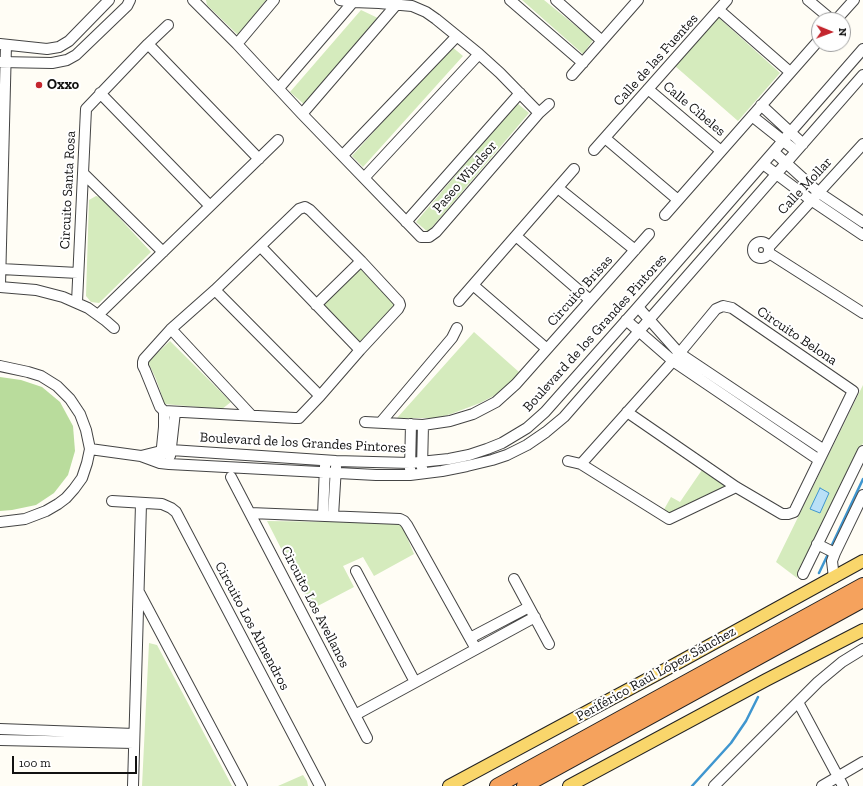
<!DOCTYPE html>
<html>
<head>
<meta charset="utf-8">
<style>
  body { margin:0 }
  #map { position:relative; width:863px; height:786px; overflow:hidden; background:#fffdf5; font-family:"Zilla Slab",serif }
  canvas { display:block }
  .north { position:absolute; left:811px; top:12px; width:40px; height:40px; box-sizing:border-box; background:#fff; border:1px solid #a0a0a0; border-radius:50%; rotate:91deg; font-size:11px; font-weight:700; line-height:16px; text-align:center; color:#111 }
  .north::after { content:''; display:block; margin:auto; width:14px; height:18px; background:#c4262e; clip-path:polygon(50% 0,100% 100%,50% 72%,0 100%) }
  .scale { position:absolute; left:12px; top:756px; width:125px; height:18px; box-sizing:border-box; border:2px solid #111; border-top:0; padding-left:5px; font-size:12px; line-height:14px; white-space:nowrap; color:#111; -webkit-text-stroke:3px #fff; paint-order:stroke }
</style>
</head>
<body>
<div id="map">
<canvas width="863" height="786"></canvas>
<div class="north">N</div>
<div class="scale">100 m</div>
</div>
<script>
const ctx = document.querySelector('canvas').getContext('2d');
ctx.lineJoin = 'round';
function fill(path, color) {
  ctx.fillStyle = color;
  ctx.fill(path, 'evenodd');
}
function poly(rows) {
  const path = new Path2D();
  for (const r of rows) {
    if (r.length === 3) {
      path.moveTo(r[0] + r[2], r[1]);
      path.arc(r[0], r[1], r[2], 0, 2 * Math.PI);
      continue;
    }
    path.moveTo(r[0], r[1]);
    for (let i = 2; i < r.length; i += 2) path.lineTo(r[i], r[i + 1]);
  }
  return path;
}
function strokePath(path, color, width, dash) {
  ctx.strokeStyle = color;
  ctx.lineWidth = width;
  ctx.lineCap = dash ? 'butt' : 'round';
  ctx.setLineDash(dash || []);
  ctx.stroke(path);
}
function label(font, color, halo, rows, align = 'center') {
  ctx.font = font + ' "Zilla Slab",serif';
  ctx.lineWidth = 4;
  ctx.setLineDash([]);
  ctx.textBaseline = 'middle';
  ctx.strokeStyle = halo;
  ctx.fillStyle = color;
  for (const [text, x, y, turn = 0] of rows) {
    ctx.save();
    ctx.translate(x, y);
    ctx.rotate((+turn || 0) * Math.PI / 180);
    ctx.textAlign = isNaN(turn) ? turn : align;
    if (halo) ctx.strokeText(text, 0, 0);
    ctx.fillText(text, 0, 0);
    ctx.restore();
  }
}
fill(poly([
  [206,0,266,0,238,35,207,5],
  [522,0,544,0,593,40,583,54],
  [361,10,380,19,305,105,290,92],
  [718,17,780,73,738,121,675,66],
  [451,46,463,56,363,167,352,156],
  [517,103,529,113,428,232,416,222],
  [96,196,100,197,151,252,99,303,91,302,86,296,89,200],
  [361,263,398,306,359,347,320,306],
  [474,332,519,372,513,381,501,392,480,403,451,414,436,418,397,418],
  [170,341,231,402,222,409,164,404,162,396,156,379,148,362],
  [863,385,863,443,797,578,776,562],
  [704,467,733,487,669,517,662,513,671,497,680,502],
  [267,521,401,523,414,554,374,576,363,557,343,566,354,587,312,609],
  [149,643,157,645,232,786,142,786],
  [303,775,307,781,308,786,278,786]
]), '#d5ebbd');
fill(poly([
  [0,377,21,380,42,387,60,402,73,426,75,451,68,475,54,493,36,505,12,510,0,511]
]), '#b9dc9c');
const water = poly([
  [820,488,829,493,820,513,810,509,820,488]
]);
fill(water, '#b9e0f7');
strokePath(water, '#3f96cf', 1);
strokePath(poly([
  [831,547,863,479],
  [819,573,829,552],
  [692,786,731,743,746,721,758,697]
]), '#3f96cf', 2.5);
const minor = poly([
  [193,0,237,44,302,114,421,237,429,237,436,232,539,113,549,104],
  [340,0,353,2,379,3,412,6,426,12,436,19,479,54,500,73,539,113],
  [510,0,583,63],
  [556,0,602,41],
  [808,0,832,20],
  [719,10,790,72],
  [836,20,854,0],
  [0,44,47,49,59,47,69,41,109,0],
  [148,44,259,159],
  [237,44,274,0],
  [0,62,52,63,67,60,76,55,127,6,130,0],
  [572,75,638,0],
  [279,88,353,2],
  [648,89,721,151],
  [100,93,210,206],
  [761,105,803,144],
  [302,114,396,5],
  [752,116,796,151],
  [605,138,678,200],
  [594,150,727,0],
  [774,152,818,192,863,222],
  [343,155,457,36],
  [763,164,811,200,863,235],
  [83,173,163,252],
  [364,178,479,54],
  [558,188,635,250],
  [665,215,819,40],
  [406,222,520,93],
  [516,236,590,300],
  [761,250,8],
  [261,247,360,350],
  [769,247,863,144],
  [769,253,863,313],
  [1,269,78,273],
  [0,285,6,45],
  [473,285,547,349],
  [0,287,36,290,63,297,88,308,106,321,114,328],
  [215,290,320,396],
  [459,301,574,169],
  [77,302,86,109,148,44,168,25],
  [316,305,361,261],
  [638,307,679,353,824,450],
  [98,315,278,140],
  [626,320,673,361,819,460],
  [171,329,251,415],
  [0,366,28,372,41,376,57,386,70,399,80,414,86,430,90,449,87,463,82,478,74,489,66,498,58,504,46,511,25,519,0,522],
  [365,422,423,425,450,421,473,414,496,402,516,384,649,234],
  [381,422,452,338,457,328],
  [90,449,141,456,160,463,169,464,376,475,410,475,442,471,467,466,492,460,507,455,527,445,546,432,564,417,863,75],
  [141,456,161,451,171,450,336,461,410,463,449,459,469,455,487,449,502,443,527,428,545,412,638,307,863,49],
  [170,456,175,412],
  [161,457,164,427,164,411,160,407,145,370,143,366,143,362,144,359,171,329,215,290,299,209,305,207,310,210,361,261,399,302,400,305,398,309,360,350,320,396,299,418,295,418,164,411],
  [568,461,581,464,669,519,736,487],
  [581,464,673,361,716,309,723,306,732,308,853,391,794,512,788,514,782,514,736,487,627,412],
  [422,468,423,425],
  [410,469,411,424],
  [231,477,367,738],
  [112,501,162,504,171,508,176,512,320,786],
  [250,513,400,519,404,521,407,525,476,649],
  [323,515,325,466],
  [333,516,336,467],
  [817,544,835,553],
  [356,571,415,682],
  [803,574,863,451],
  [834,578,832,561,835,553,863,495],
  [514,579,549,644],
  [139,592,242,786],
  [470,638,529,607],
  [798,702,843,786],
  [355,715,535,617],
  [0,729,134,734],
  [0,740,134,743],
  [133,786,141,504],
  [714,786,818,682,842,662,863,649],
  [822,786,863,762]
]);
const major = poly([
  [449,786,674,665,863,561],
  [569,786,766,680,863,630]
]);
const highway = poly([
  [497,786,863,585],
  [524,786,863,600]
]);
strokePath(minor, '#444', 12);
strokePath(major, '#222', 14);
strokePath(highway, '#222', 16);
strokePath(minor, '#fff', 10);
strokePath(major, '#f9d66b', 12);
strokePath(highway, '#f5a25d', 14);
for (const [x, y, r, color] of [
  [39,85,4,"#c4262e"]
]) {
  const dot = new Path2D();
  dot.arc(x, y, r, 0, 2 * Math.PI);
  ctx.fillStyle = color;
  ctx.fill(dot);
  strokePath(dot, '#fff', 1.5);
}
label('14px', '#111', '#fff', [
  ["Calle de las Fuentes",656,60,-48],
  ["Calle Cibeles",694,109,40],
  ["Paseo Windsor",465,177,-49],
  ["Calle Mollar",805,186,-47],
  ["Circuito Santa Rosa",68,190,-87],
  ["Circuito Brisas",580,291,-48],
  ["Boulevard de los Grandes Pintores",595,333,-48],
  ["Circuito Belona",797,336,34],
  ["Boulevard de los Grandes Pintores",303,443,3],
  ["Circuito Los Avellanos",315,607,63],
  ["Circuito Los Almendros",252,626,62],
  ["Periférico Raúl López Sánchez",656,674,-29]
]);
label('bold 14px', '#111', '#fff', [
  ["Oxxo",47,85]
], 'left');
</script>
</body>
</html>
